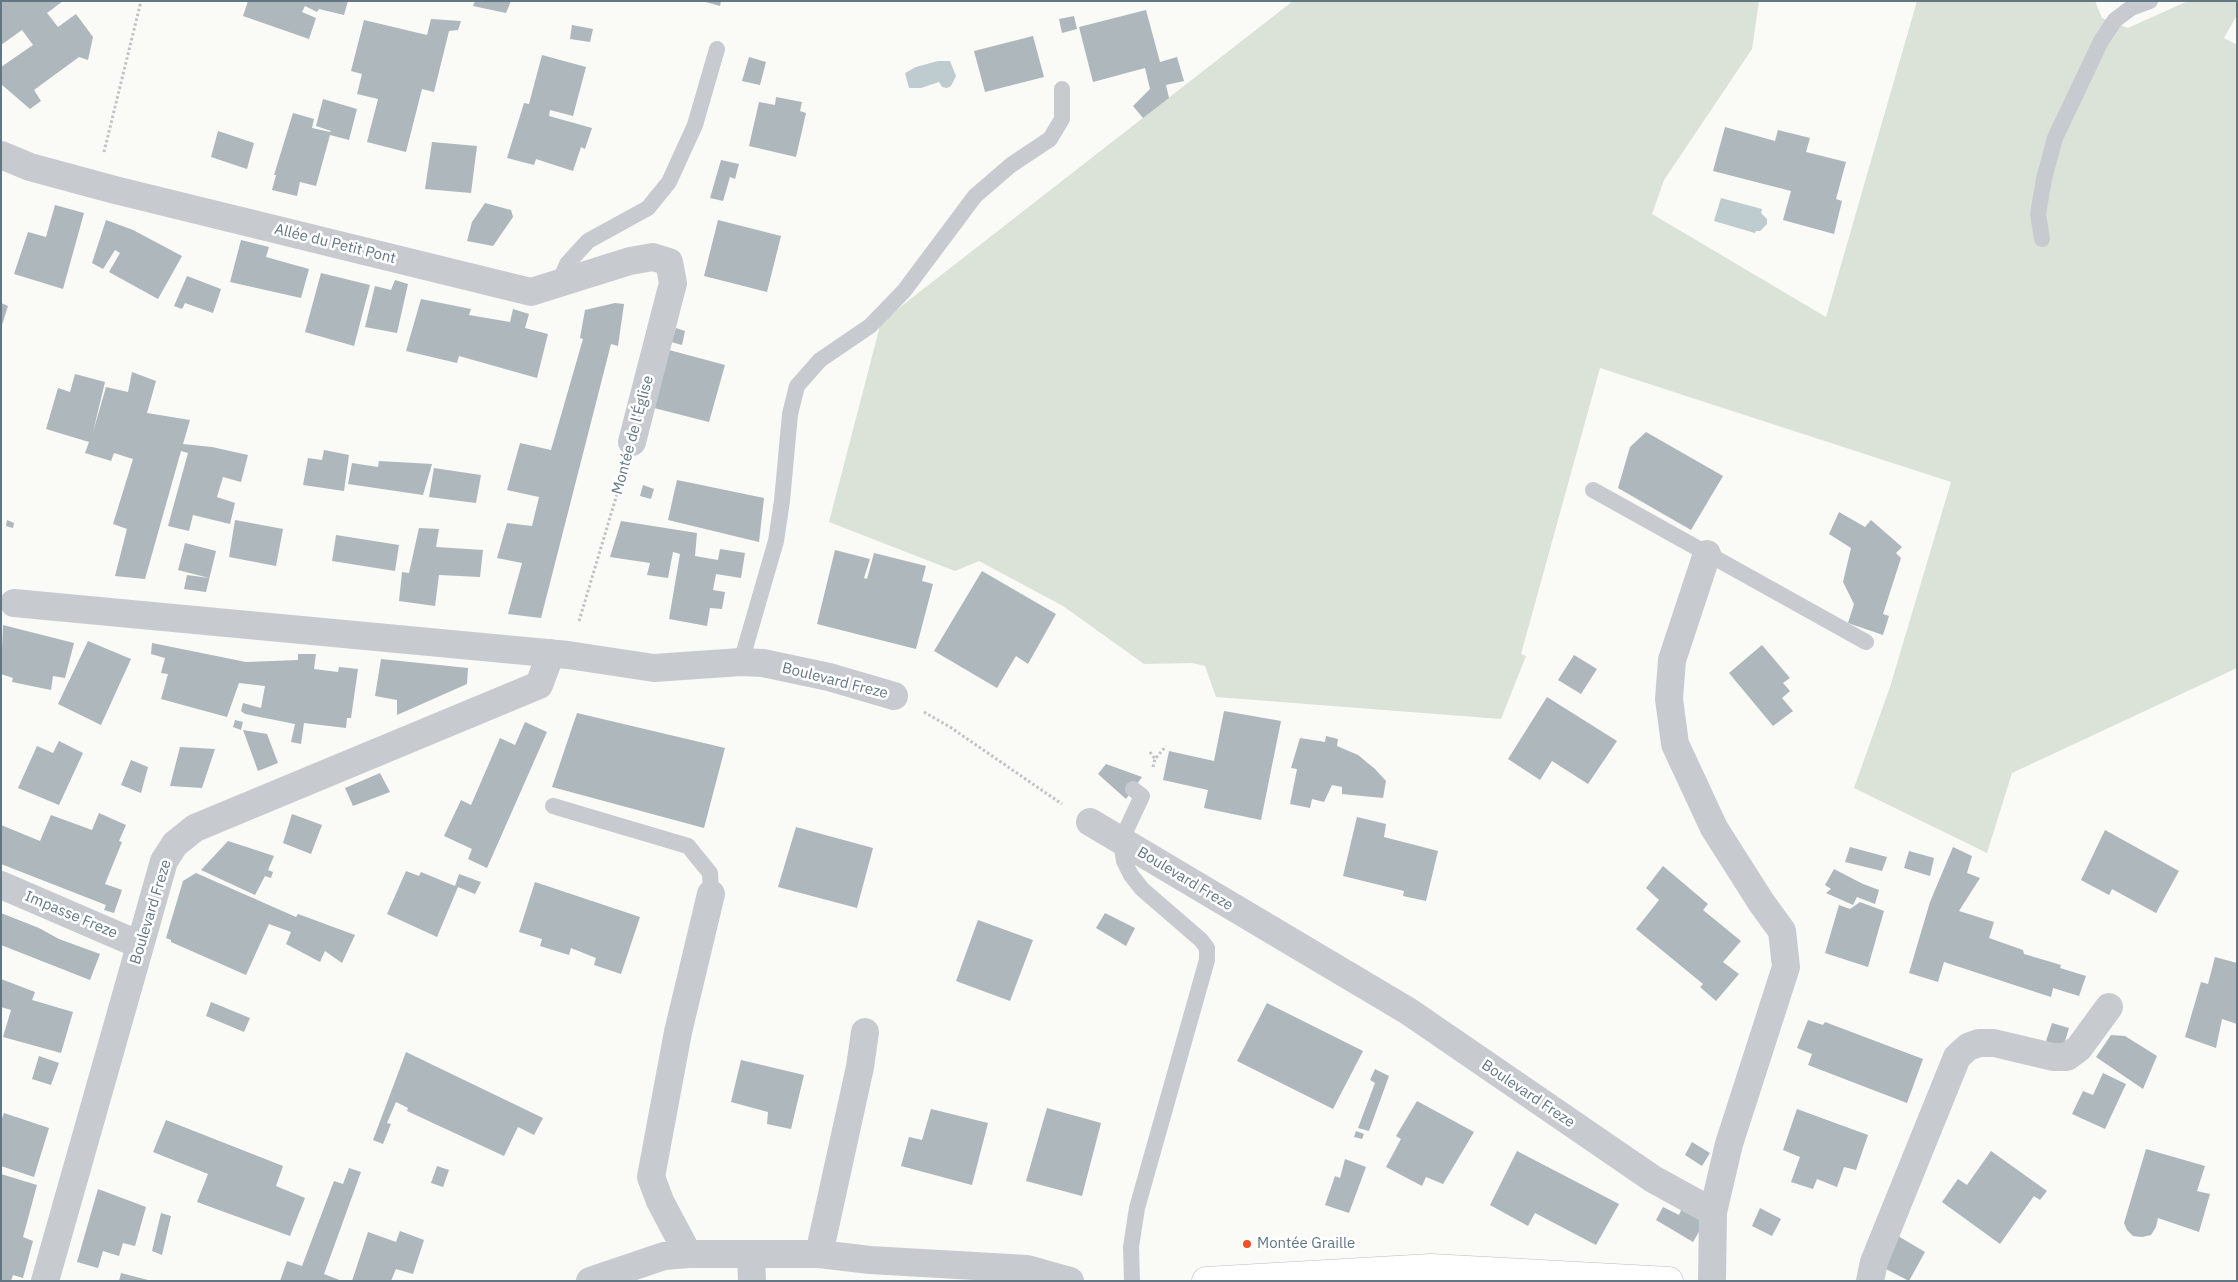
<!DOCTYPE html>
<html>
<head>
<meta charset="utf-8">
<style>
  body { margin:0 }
  #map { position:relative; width:2238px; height:1282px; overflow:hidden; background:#fafaf7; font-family:"IBM Plex Sans",sans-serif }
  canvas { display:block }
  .frame { position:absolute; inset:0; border:2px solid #627684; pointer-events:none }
</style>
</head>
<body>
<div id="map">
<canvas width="2238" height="1282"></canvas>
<div class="frame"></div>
</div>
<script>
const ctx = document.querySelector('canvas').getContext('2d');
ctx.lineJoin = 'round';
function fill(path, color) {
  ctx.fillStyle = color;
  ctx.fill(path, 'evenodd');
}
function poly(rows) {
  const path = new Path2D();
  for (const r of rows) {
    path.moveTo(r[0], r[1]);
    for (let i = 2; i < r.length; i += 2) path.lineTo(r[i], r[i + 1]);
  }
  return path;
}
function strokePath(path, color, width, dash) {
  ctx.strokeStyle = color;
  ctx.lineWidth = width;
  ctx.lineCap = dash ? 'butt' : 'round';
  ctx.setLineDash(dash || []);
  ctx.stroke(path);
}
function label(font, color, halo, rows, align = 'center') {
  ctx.font = font + ' "IBM Plex Sans",sans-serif';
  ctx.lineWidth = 5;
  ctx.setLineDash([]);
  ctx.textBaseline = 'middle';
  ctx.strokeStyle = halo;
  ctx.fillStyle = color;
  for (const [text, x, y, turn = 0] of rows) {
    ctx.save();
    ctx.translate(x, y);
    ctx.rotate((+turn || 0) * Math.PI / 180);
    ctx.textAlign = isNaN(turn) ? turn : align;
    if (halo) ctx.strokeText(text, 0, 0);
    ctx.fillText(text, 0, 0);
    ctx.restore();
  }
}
fill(poly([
  [1293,1,1759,1,1752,49,1664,180,1652,214,1826,317,1917,1,2095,1,2102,18,2128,28,2188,1,2237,1,2237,15,2224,38,2237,45,2237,668,2012,773,1987,853,1854,788,1890,687,1951,482,1600,368,1521,654,1526,656,1501,719,1216,697,1205,666,1192,663,1144,664,1063,606,979,561,955,571,829,522,881,322]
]), '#dbe2d8');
fill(poly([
  [938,61,950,61,956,76,951,86,947,88,942,87,939,82,921,88,909,88,905,73,916,67],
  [1721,198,1762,209,1761,213,1767,219,1767,224,1760,231,1756,231,1755,233,1714,221]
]), '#becbcf');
fill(poly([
  [1,1,63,1,47,13,58,27,76,14,93,37,88,60,79,57,34,90,41,101,30,109,1,84,1,67,33,45,22,30,1,45],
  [248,1,348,1,344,15,319,9,317,12,305,6,302,12,316,18,309,39,243,16],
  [475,1,511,1,506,13,473,6],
  [702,1,721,1,720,6],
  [1146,10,1160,62,1177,57,1184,81,1166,85,1169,98,1143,118,1133,106,1150,89,1145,68,1093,82,1079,27],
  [1074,16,1077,29,1062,33,1059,19],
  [431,19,461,21,458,30,449,31,434,92,422,89,406,152,367,142,378,99,357,94,362,74,351,71,364,20,427,35],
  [572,25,593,29,590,42,570,39],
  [1033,36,1044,77,985,92,974,51],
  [542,55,586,67,573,116,550,110,549,116,592,128,585,149,581,147,573,171,536,159,534,165,507,158,524,103,529,104],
  [749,57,766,62,760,85,742,81],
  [776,97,802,102,800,111,806,113,796,157,749,146,759,102,775,105],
  [323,99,357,109,349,140,330,135,316,186,300,182,297,196,272,190,276,175,274,175,293,113,314,119,312,128,330,132,331,131,316,126],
  [1725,127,1775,141,1778,130,1810,138,1806,152,1846,162,1836,199,1842,201,1834,234,1783,220,1791,191,1713,171],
  [218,131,254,143,247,169,211,157],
  [432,142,477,146,471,193,425,189],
  [721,160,739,164,735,179,730,177,723,201,710,198],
  [485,203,511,210,513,217,493,246,467,241,472,222],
  [55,205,84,213,63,289,14,274,28,232,46,237],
  [106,220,133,230,182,256,158,299,109,272,120,253,115,250,103,269,92,263],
  [718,220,781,236,767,292,704,276],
  [241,240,269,247,266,257,309,269,301,298,230,282],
  [321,273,370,285,354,346,305,332],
  [187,276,221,289,213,313,185,303,182,309,174,306],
  [395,280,408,284,397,333,365,327,375,286,391,290],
  [421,299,471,309,469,315,510,322,513,309,529,314,525,328,548,334,537,378,459,356,457,363,406,351],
  [1,303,8,306,2,325,1,325],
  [615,303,624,304,618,346,611,344,541,618,508,614,522,563,497,558,507,523,532,526,539,497,507,490,520,443,551,450,583,339,580,338,585,310],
  [676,328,685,331,682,345,671,342],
  [669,350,725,365,709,422,654,408],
  [132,372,156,381,147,413,190,420,183,444,212,447,248,455,241,482,223,477,217,497,235,503,230,524,193,515,189,531,168,526,188,453,181,451,145,579,115,576,127,529,113,524,133,459,114,453,111,461,85,453,89,442,46,429,58,388,70,392,75,374,105,382,93,432,106,387,128,392],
  [1646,432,1723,476,1691,530,1618,488,1630,447],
  [324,450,349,455,344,491,303,485,308,458,322,460],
  [379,461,432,464,423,495,348,484,352,463,378,467],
  [434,468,481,475,476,503,429,497],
  [677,480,764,498,759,542,668,520],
  [643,485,654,489,651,499,640,496],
  [1839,512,1865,527,1871,520,1902,547,1896,553,1901,558,1883,614,1889,616,1883,635,1848,623,1854,604,1843,582,1851,548,1829,534],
  [7,520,14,523,13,528,6,526],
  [235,520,283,529,276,566,229,557],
  [621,521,697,533,695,556,718,560,720,549,745,553,741,578,716,574,713,590,725,592,722,609,710,608,707,626,669,619,680,554,673,552,668,578,647,575,650,563,610,557],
  [419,528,439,529,436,547,483,550,480,577,439,575,435,606,399,601,402,572,409,573],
  [336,535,399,545,395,571,332,561],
  [185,543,216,551,206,592,184,589,187,575,209,578,178,570],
  [835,550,870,559,864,578,867,579,874,553,926,566,922,581,933,584,916,649,817,624],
  [982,571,1056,614,1028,664,1016,656,997,688,934,651],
  [3,625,74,643,65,678,53,676,51,690,12,682,13,678,1,674],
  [88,641,131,659,101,725,58,704],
  [152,643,246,662,298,660,298,654,316,654,314,669,338,672,339,667,358,669,351,718,347,718,346,728,304,723,301,744,291,742,295,724,245,714,241,711,243,703,261,708,265,686,239,683,227,717,161,699,168,674,161,673,165,658,151,654],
  [1762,645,1790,678,1783,683,1790,691,1782,698,1793,711,1773,726,1729,673],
  [1574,655,1597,669,1581,694,1558,680],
  [381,659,468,668,467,684,397,715,397,700,375,696],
  [1547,697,1617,741,1588,784,1552,761,1540,780,1508,759],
  [1224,711,1281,721,1261,820,1204,808,1208,790,1163,780,1169,751,1214,761],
  [577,713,725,748,704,828,552,787],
  [235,720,243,722,241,730,233,727],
  [525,722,547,732,487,868,468,859,472,849,444,836,461,800,471,805,500,738,515,745],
  [243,730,267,734,278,763,258,771],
  [1326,736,1338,739,1337,746,1358,755,1375,769,1386,781,1383,798,1342,794,1342,787,1332,785,1324,802,1312,799,1310,808,1290,804,1297,769,1291,768,1300,738,1325,742],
  [59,741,83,753,59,805,18,788,37,746,53,753],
  [180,747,215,749,202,788,170,786],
  [131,760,148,767,141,793,121,785],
  [1106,764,1142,777,1126,799,1098,774],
  [380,773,390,792,353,806,345,788],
  [99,813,126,825,119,841,122,842,105,884,122,890,114,913,104,910,106,905,1,864,1,825,40,841,51,815,92,830],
  [292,814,322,825,311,854,283,843],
  [1357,817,1386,824,1384,837,1438,851,1426,901,1403,896,1404,891,1343,876],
  [796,827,873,848,857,908,778,887],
  [2105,830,2179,871,2156,913,2112,889,2109,895,2081,880],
  [228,841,274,856,268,870,273,872,271,878,265,876,255,895,201,870],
  [1850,847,1887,857,1882,871,1845,862],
  [1953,847,1972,856,1967,873,1980,878,1959,911,1994,922,1989,938,2023,950,2024,954,2061,965,2060,968,2086,976,2079,996,2053,988,2051,997,1944,962,1938,982,1909,973,1930,902],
  [1909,851,1934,858,1930,876,1904,868],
  [1663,866,1708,904,1703,910,1741,941,1723,962,1739,974,1716,1001,1700,987,1703,984,1636,929,1659,900,1646,888],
  [1834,869,1863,884,1879,890,1875,904,1857,897,1853,905,1826,893,1831,889,1825,885],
  [406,871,419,876,421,872,455,886,459,874,481,882,475,894,458,887,437,937,387,914],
  [196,873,296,917,298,914,355,935,342,963,325,951,320,962,286,944,291,932,269,924,246,975,171,942,171,940,166,938,183,881],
  [535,882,640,917,621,974,594,965,596,958,571,948,569,955,540,946,542,939,519,932],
  [1860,902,1884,911,1868,967,1825,953,1839,905,1850,909],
  [1,913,39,928,59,939,100,954,90,980,1,945],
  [1105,913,1135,928,1126,946,1096,928],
  [978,920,1033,940,1010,1001,956,981],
  [2215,957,2237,963,2237,1024,2222,1019,2216,1048,2185,1037,2201,982,2208,984],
  [1,979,35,992,32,1000,73,1012,61,1053,3,1037,11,1010,1,1007],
  [211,1002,250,1018,244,1032,206,1016],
  [1267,1003,1363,1051,1333,1109,1237,1061],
  [1808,1020,1823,1025,1825,1022,1923,1059,1907,1103,1808,1065,1812,1054,1797,1048],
  [2052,1023,2069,1028,2063,1048,2046,1041],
  [2111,1035,2125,1036,2157,1056,2143,1089,2096,1057],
  [406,1052,543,1118,534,1135,518,1127,504,1156,407,1111,408,1108,396,1102,387,1123,391,1124,383,1144,373,1140],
  [39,1056,59,1063,51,1085,32,1079],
  [741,1060,804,1075,791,1129,767,1124,768,1112,731,1102],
  [1375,1069,1389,1076,1369,1131,1358,1128,1375,1083,1370,1080],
  [2103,1073,2126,1084,2105,1129,2072,1114,2083,1091,2093,1095],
  [1417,1101,1474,1132,1443,1184,1426,1177,1422,1186,1386,1167,1401,1139,1396,1136],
  [1047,1108,1101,1123,1082,1196,1026,1181],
  [931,1109,988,1123,972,1185,901,1166,909,1137,922,1140],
  [1797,1109,1868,1135,1856,1170,1844,1167,1837,1187,1817,1179,1813,1189,1791,1182,1800,1157,1783,1150],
  [4,1113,49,1128,34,1177,1,1166,1,1121],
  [166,1120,283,1166,276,1186,305,1198,290,1236,197,1202,208,1174,153,1152],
  [1356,1131,1364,1134,1362,1139,1354,1137],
  [1692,1142,1710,1153,1702,1166,1685,1155],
  [2146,1149,2205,1166,2197,1191,2210,1194,2199,1232,2158,1218,2156,1227,2151,1235,2142,1237,2133,1236,2127,1230,2124,1223],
  [1517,1151,1619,1204,1596,1245,1535,1213,1528,1226,1490,1205],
  [1991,1151,2047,1191,2040,1200,2034,1196,2000,1244,1942,1202,1958,1179,1967,1185],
  [1345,1159,1366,1167,1349,1213,1325,1205,1335,1176,1340,1178],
  [437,1166,449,1170,443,1187,431,1183],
  [349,1168,361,1172,324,1274,342,1281,280,1281,287,1261,302,1266,334,1181,343,1184],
  [1,1174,37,1185,23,1237,33,1241,23,1278,13,1275,11,1281,1,1281],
  [98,1189,146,1207,135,1246,123,1243,119,1256,103,1251,98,1268,77,1262],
  [1663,1207,1679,1215,1682,1208,1704,1223,1693,1242,1656,1220],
  [1760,1208,1781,1219,1772,1236,1752,1226],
  [161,1213,171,1216,162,1255,152,1251],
  [400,1231,424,1240,413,1274,396,1269,391,1281,352,1281,368,1232,396,1242],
  [1898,1236,1925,1252,1909,1281,1884,1268],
  [121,1273,148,1280,147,1281,119,1281]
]), '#adb7bc');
const secondary = poly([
  [1206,1281,1431,1268,1669,1281]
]);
strokePath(secondary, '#b9bfc3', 29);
strokePath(poly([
  [104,152,141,1],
  [579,621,623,474],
  [924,712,950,727,1062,804],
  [1150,752,1155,759],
  [1153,767,1155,759,1166,746]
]), '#c0c3c5', 3, [2.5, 2.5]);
strokePath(poly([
  [2042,239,2038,214,2044,179,2055,138,2101,41,2115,20,2131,8,2150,1],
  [559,283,567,264,588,241,648,208,669,182,695,125,717,49],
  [1593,490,1866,642],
  [741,662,776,541,782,501,790,414,797,386,820,360,870,326,904,291,975,196,1011,165,1050,139,1062,119,1062,89],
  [553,806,688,846,710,873,711,894],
  [1132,1281,1131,1247,1137,1208,1207,960,1207,948,1201,940,1142,889,1131,875,1124,861,1121,841,1142,796,1133,789]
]), '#c7cbcf', 16);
strokePath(poly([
  [1,155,30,167,115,190,531,292,630,261,653,257,669,262,673,283,632,442],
  [1707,554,1672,660,1669,699,1675,744,1714,828,1761,902,1782,931,1786,967,1729,1144,1713,1212],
  [14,603,568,655,654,668,741,662,763,663,829,677,894,696],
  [1090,822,1408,1011,1653,1179,1713,1212,1712,1281],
  [1,885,140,945],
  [688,1254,660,1201,651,1177,678,1032,711,894],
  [819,1254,860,1067,865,1032],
  [751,1256,752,1281],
  [45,1281,164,861,175,844,195,828,539,685,551,653],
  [590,1281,664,1256,688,1254,819,1254,870,1260,1027,1269,1070,1281],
  [1870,1281,1874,1262,1957,1057,1968,1047,1979,1043,1994,1043,2053,1057,2067,1057,2079,1048,2109,1007]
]), '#c7cbcf', 28);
strokePath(secondary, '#fff', 28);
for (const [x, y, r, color] of [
  [1247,1244,5,"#ef5121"]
]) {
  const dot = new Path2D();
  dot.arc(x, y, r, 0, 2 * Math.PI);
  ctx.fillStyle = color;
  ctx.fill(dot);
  strokePath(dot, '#fff', 2);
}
label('15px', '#627684', '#fff', [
  ["Allée du Petit Pont",335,244,14],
  ["Montée de l'Église",633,435,-75],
  ["Boulevard Freze",835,681,14],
  ["Boulevard Freze",1185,879,31],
  ["Boulevard Freze",151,912,-73],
  ["Impasse Freze",71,915,23],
  ["Boulevard Freze",1528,1094,34]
]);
label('15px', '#627684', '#fff', [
  ["Montée Graille",1257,1244]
], 'left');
</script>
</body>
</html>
